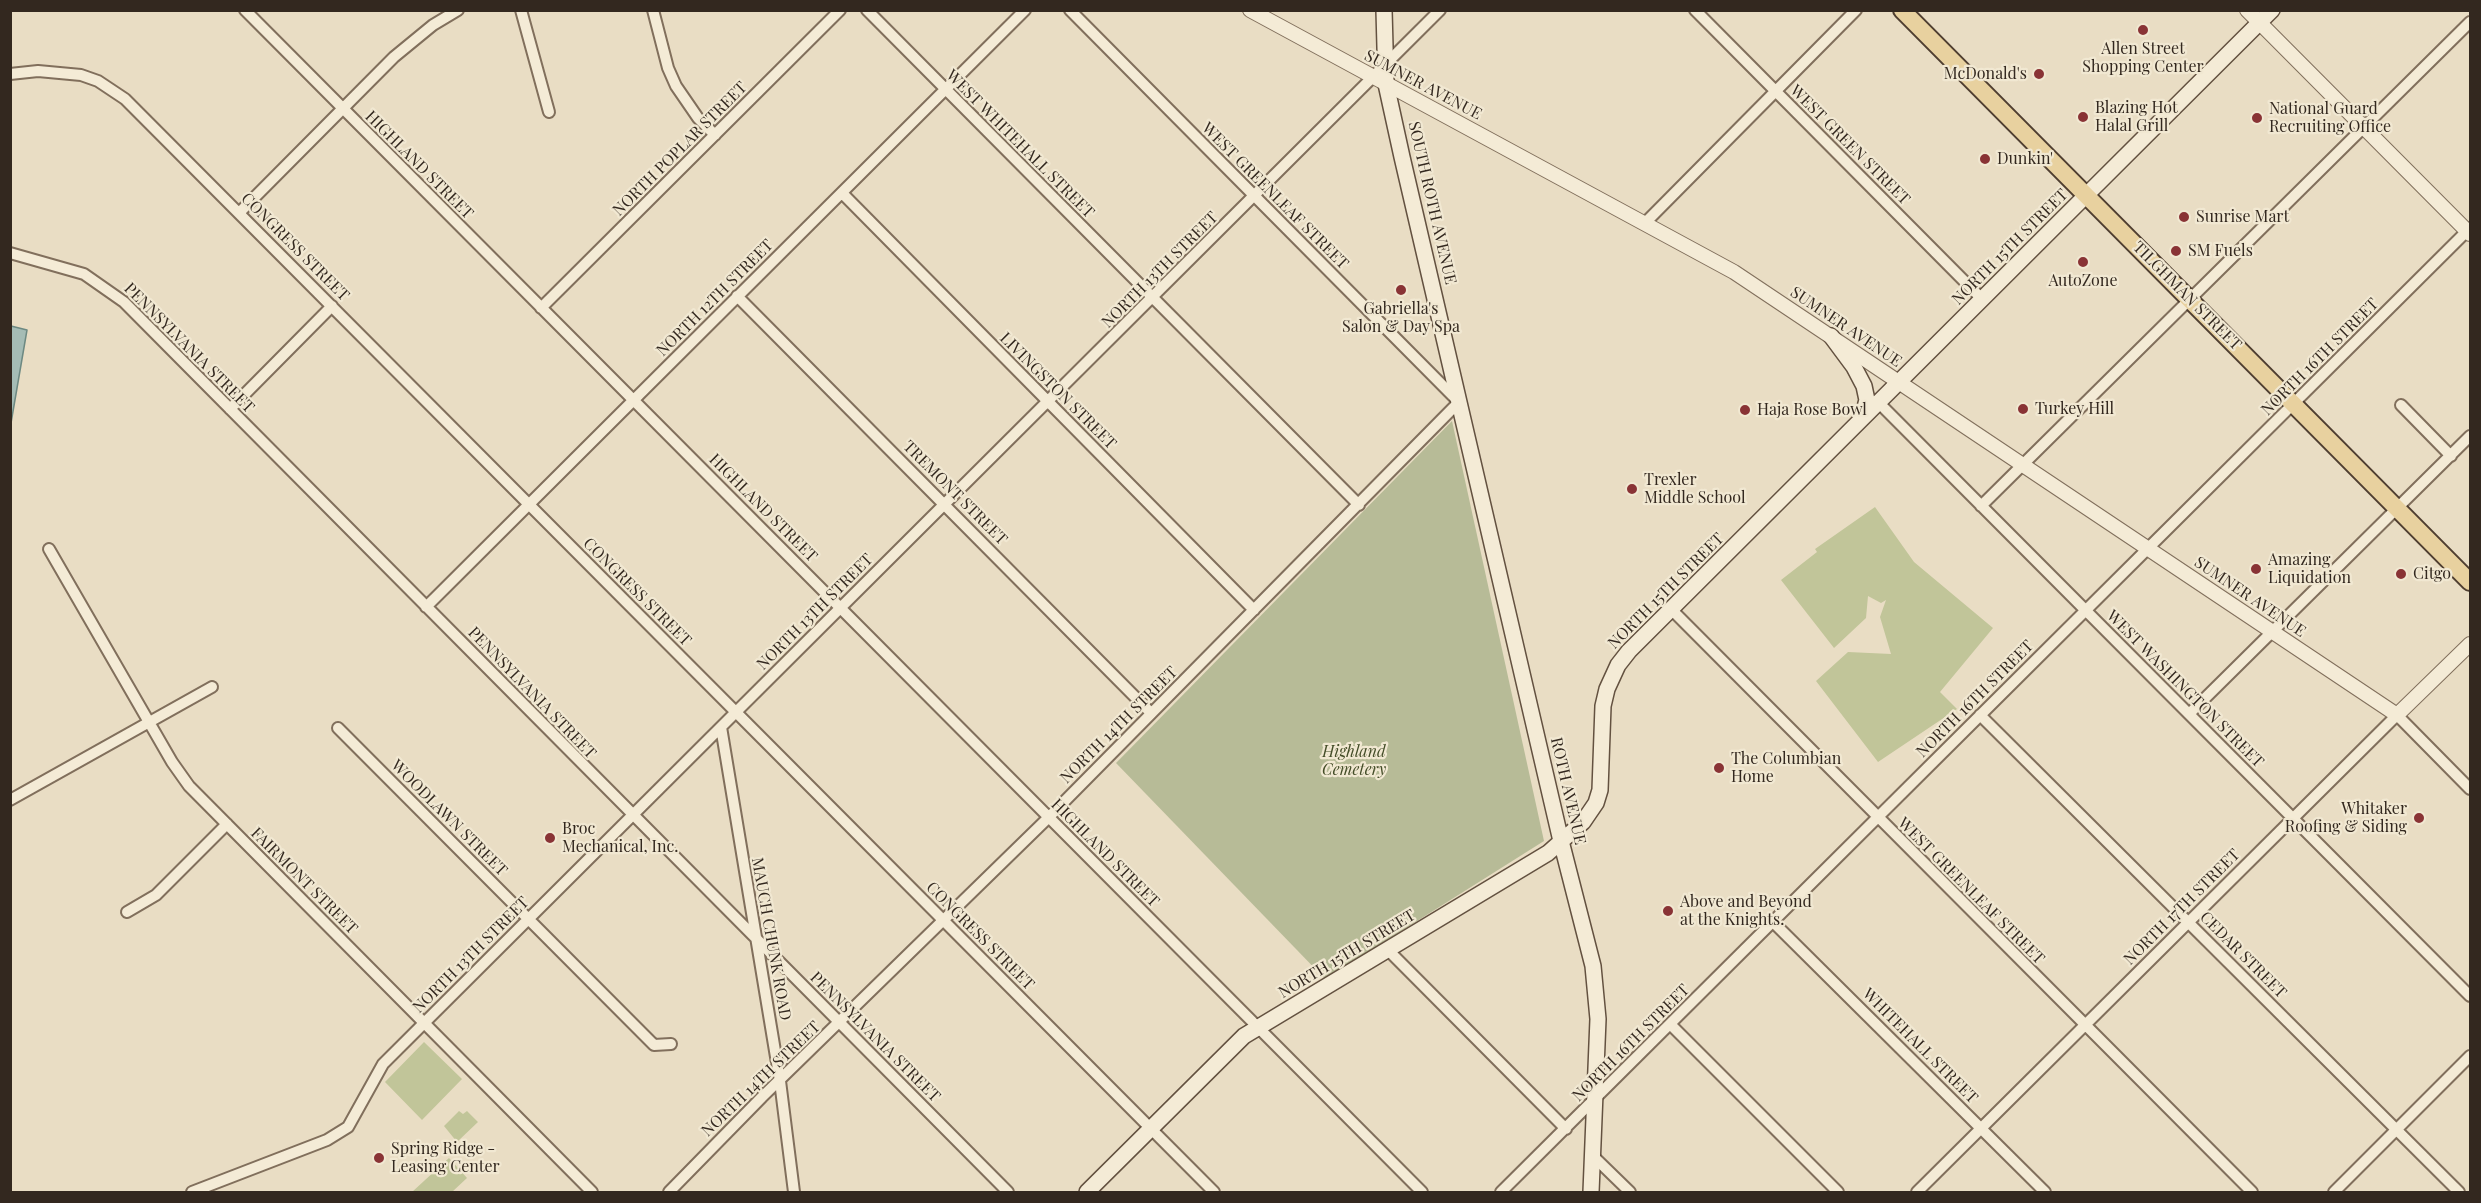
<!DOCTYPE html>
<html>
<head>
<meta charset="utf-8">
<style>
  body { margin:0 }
  #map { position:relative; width:2481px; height:1203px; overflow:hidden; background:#e9ddc4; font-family:"Playfair Display",serif }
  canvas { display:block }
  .frame { position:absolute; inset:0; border:12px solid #33281f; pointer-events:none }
</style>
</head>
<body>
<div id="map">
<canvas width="2481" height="1203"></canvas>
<div class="frame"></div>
</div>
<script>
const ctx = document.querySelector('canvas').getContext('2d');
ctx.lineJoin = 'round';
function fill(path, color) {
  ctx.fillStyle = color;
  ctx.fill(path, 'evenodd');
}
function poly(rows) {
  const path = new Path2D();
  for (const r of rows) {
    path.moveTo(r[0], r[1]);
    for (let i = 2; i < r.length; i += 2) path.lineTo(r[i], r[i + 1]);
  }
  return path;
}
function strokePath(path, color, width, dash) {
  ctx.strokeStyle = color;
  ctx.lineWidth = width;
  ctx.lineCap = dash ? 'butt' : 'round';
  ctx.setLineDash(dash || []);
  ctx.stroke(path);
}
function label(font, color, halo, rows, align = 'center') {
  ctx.font = font + ' "Playfair Display",serif';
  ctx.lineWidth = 4.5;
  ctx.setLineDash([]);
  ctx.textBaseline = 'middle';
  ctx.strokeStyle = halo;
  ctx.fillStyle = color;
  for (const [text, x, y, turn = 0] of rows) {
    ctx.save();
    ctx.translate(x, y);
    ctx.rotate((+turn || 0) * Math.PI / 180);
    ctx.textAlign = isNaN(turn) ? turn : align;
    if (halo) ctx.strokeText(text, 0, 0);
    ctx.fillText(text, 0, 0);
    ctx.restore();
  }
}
fill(poly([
  [1875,507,1914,562,1993,628,1940,692,1957,709,1878,762,1816,681,1848,652,1891,654,1880,617,1886,600,1881,603,1868,596,1866,618,1834,648,1781,580,1817,552,1815,549],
  [424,1042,462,1079,422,1120,385,1082],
  [459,1111,463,1114,467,1111,478,1122,457,1142,444,1126],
  [449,1158,467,1178,452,1192,412,1192]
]), '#c1c599');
fill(poly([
  [1452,421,1544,841,1325,979,1116,763]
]), '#b7bb97');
const water = poly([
  [11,326,27,330,11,423,10,326,11,326]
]);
fill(water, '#a5bcb5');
strokePath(water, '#6d8982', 1.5);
const minor = poly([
  [245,10,1422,1192],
  [521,10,549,112],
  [653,10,668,68,676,86,698,118,715,135],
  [867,10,1359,505],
  [1695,10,1983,300],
  [10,74,38,71,81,75,98,81,125,99,1214,1192],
  [842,193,1254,610],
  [239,213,394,57,433,25,458,10],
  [1645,223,1856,10],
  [10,253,84,274,124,302,1008,1192],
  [737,296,1151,713],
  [541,308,840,10],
  [1879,403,2470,996],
  [2401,405,2451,456],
  [230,409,332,306],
  [1981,506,2470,22],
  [49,549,172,762,189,786,592,1192],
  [426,607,1025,10],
  [1671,609,2252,1192],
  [2189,714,2470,436],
  [1980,715,2459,1192],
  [721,727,780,1081,794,1192],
  [338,728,654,1045,671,1044],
  [10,800,212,687],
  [127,912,156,895,227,824],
  [1773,922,2045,1192],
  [1388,950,1566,1129],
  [1670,1024,1838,1192],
  [1593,1156,1630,1192],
  [192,1192,327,1140,348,1127,383,1064,1440,10],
  [669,1192,762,1097,1048,818,1459,402,1070,10],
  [1501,1192,2470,228],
  [1917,1192,2397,715,2470,789],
  [2334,1192,2470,1056]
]);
const tertiary = poly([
  [1250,10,1734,272,2397,715,2470,644],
  [2247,10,2470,234]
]);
const secondary = poly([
  [1384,10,1386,84,1402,157,1561,841,1593,966,1598,1019,1591,1192],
  [1831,336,1854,367,1864,386,1867,400,1862,418],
  [1087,1192,1244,1036,1548,853,1583,822,1596,803,1600,790,1603,706,1607,689,1618,665,1629,651,2272,10]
]);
const primary = poly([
  [1902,10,2470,582]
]);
strokePath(minor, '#816f5c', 14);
strokePath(tertiary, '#816f5c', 16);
strokePath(secondary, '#635140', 18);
strokePath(primary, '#4f3e30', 20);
strokePath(minor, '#f4ebd6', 10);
strokePath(tertiary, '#f4ebd6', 14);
strokePath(secondary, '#f4ebd6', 15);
strokePath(primary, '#e8d19f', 16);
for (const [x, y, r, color] of [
  [2143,30,6,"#893335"],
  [2039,74,6,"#893335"],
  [2083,117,6,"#893335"],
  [2257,118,6,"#893335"],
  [1985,159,6,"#893335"],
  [2184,217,6,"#893335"],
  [2176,251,6,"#893335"],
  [2083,262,6,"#893335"],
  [1401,290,6,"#893335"],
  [2023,409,6,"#893335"],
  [1745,410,6,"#893335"],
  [1632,489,6,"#893335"],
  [2256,569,6,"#893335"],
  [2401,574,6,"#893335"],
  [1719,768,6,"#893335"],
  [2419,818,6,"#893335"],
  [550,838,6,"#893335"],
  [1668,911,6,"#893335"],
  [379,1158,6,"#893335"]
]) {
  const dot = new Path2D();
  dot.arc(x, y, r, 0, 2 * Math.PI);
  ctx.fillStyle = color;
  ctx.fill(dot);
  strokePath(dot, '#f1e8d2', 2);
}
label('16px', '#33281f', '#f1e8d2', [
  ["Allen Street",2143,49,"center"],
  ["Shopping Center",2143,67,"center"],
  ["McDonald's",2027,74,"right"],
  ["Blazing Hot",2095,108],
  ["Halal Grill",2095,126],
  ["National Guard",2269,109],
  ["Recruiting Office",2269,127],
  ["Dunkin'",1997,159],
  ["Sunrise Mart",2196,217],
  ["SM Fuels",2188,251],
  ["AutoZone",2083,281,"center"],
  ["Gabriella's",1401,309,"center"],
  ["Salon & Day Spa",1401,327,"center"],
  ["Turkey Hill",2035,409],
  ["Haja Rose Bowl",1757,410],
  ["Trexler",1644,480],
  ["Middle School",1644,498],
  ["Amazing",2268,560],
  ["Liquidation",2268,578],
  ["Citgo",2413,574],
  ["The Columbian",1731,759],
  ["Home",1731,777],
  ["Whitaker",2407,809,"right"],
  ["Roofing & Siding",2407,827,"right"],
  ["Broc",562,829],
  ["Mechanical, Inc.",562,847],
  ["Above and Beyond",1680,902],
  ["at the Knights.",1680,920],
  ["Spring Ridge -",391,1149],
  ["Leasing Center",391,1167]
], 'left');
label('16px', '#33281f', '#f1e8d2', [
  ["SUMNER AVENUE",1423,85,28],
  ["WEST WHITEHALL STREET",1020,144,45],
  ["WEST GREEN STREET",1850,145,45],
  ["NORTH POPLAR STREET",680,149,-45],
  ["HIGHLAND STREET",419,165,45],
  ["WEST GREENLEAF STREET",1275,196,45],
  ["SOUTH ROTH AVENUE",1432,203,77],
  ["CONGRESS STREET",295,247,45],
  ["NORTH 15TH STREET",2010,247,-45],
  ["NORTH 13TH STREET",1160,270,-45],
  ["TILGHMAN STREET",2187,296,45],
  ["NORTH 12TH STREET",715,298,-45],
  ["SUMNER AVENUE",1846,327,34],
  ["PENNSYLVANIA STREET",189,348,45],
  ["NORTH 16TH STREET",2320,357,-45],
  ["LIVINGSTON STREET",1058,391,45],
  ["TREMONT STREET",955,493,45],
  ["HIGHLAND STREET",763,508,45],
  ["NORTH 15TH STREET",1666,591,-45],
  ["CONGRESS STREET",637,592,45],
  ["SUMNER AVENUE",2250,597,34],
  ["NORTH 13TH STREET",815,612,-45],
  ["WEST WASHINGTON STREET",2185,689,45],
  ["PENNSYLVANIA STREET",532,693,46],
  ["NORTH 16TH STREET",1975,699,-45],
  ["NORTH 14TH STREET",1119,725,-45],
  ["ROTH AVENUE",1568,791,77],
  ["WOODLAWN STREET",449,818,45],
  ["HIGHLAND STREET",1105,853,45],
  ["FAIRMONT STREET",304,881,45],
  ["WEST GREENLEAF STREET",1971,891,45],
  ["NORTH 17TH STREET",2182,907,-45],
  ["CONGRESS STREET",980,936,45],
  ["MAUCH CHUNK ROAD",771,939,80],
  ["NORTH 15TH STREET",1347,954,-31],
  ["NORTH 13TH STREET",471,955,-45],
  ["CEDAR STREET",2243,955,45],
  ["PENNSYLVANIA STREET",875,1037,45],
  ["NORTH 16TH STREET",1631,1043,-45],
  ["WHITEHALL STREET",1920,1046,45],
  ["NORTH 14TH STREET",761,1079,-44]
]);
label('italic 16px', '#444d28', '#f1e8d2', [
  ["Highland",1354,752],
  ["Cemetery",1354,770]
]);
</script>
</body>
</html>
